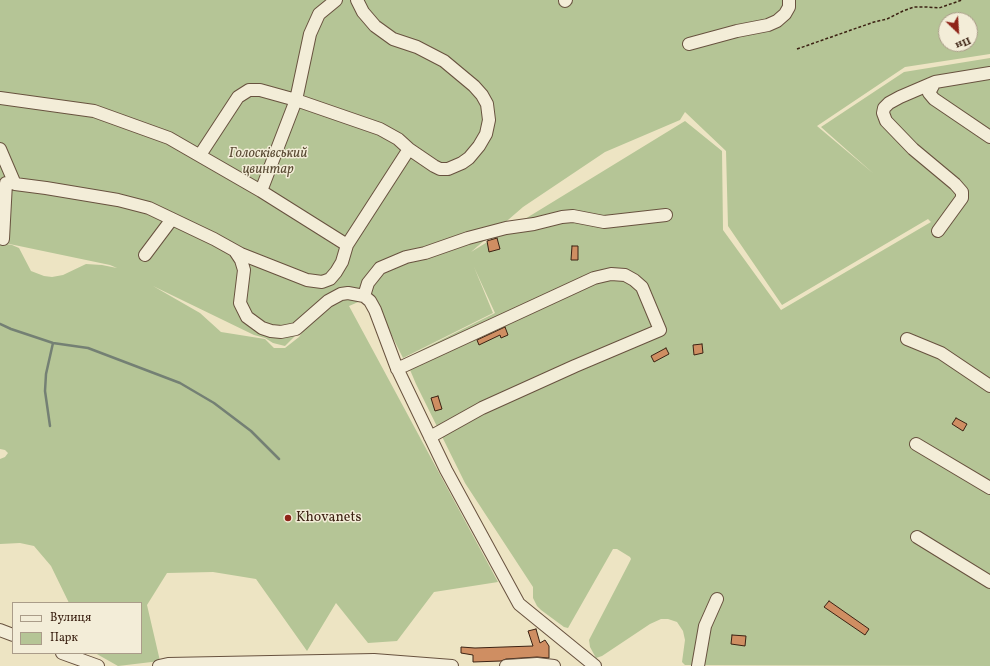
<!DOCTYPE html>
<html>
<head>
<meta charset="utf-8">
<style>
  body { margin:0 }
  #map { position:relative; width:990px; height:666px; overflow:hidden; background:#ede4c3; font-family:Vollkorn,serif }
  canvas { display:block }
  .legend { position:absolute; left:12px; top:602px; width:130px; height:52px; box-sizing:border-box; background:#f3edd8; border:1px solid #aa9c89; margin:0; padding:5px 7px; list-style:none; font-size:12px; color:#3c2213 }
  .legend li { display:flex; align-items:center; gap:8px; height:20px }
  .legend b { width:20px; border:1px solid #aa9c89 }
  .north { position:absolute; left:938px; top:12px; width:40px; height:40px; box-sizing:border-box; background:#f3edd8; border:1px solid #aa9c89; border-radius:50%; rotate:155deg; font-size:11px; font-weight:700; line-height:16px; text-align:center; color:#3c2213 }
  .north::after { content:''; display:block; margin:auto; width:14px; height:18px; background:#8f2418; clip-path:polygon(50% 0,100% 100%,50% 72%,0 100%) }
</style>
</head>
<body>
<div id="map">
<canvas width="990" height="666"></canvas>
<ul class="legend">
<li><b style="height:5px;background:#f3edd8"></b>Вулиця</li>
<li><b style="height:11px;background:#b5c596"></b>Парк</li>
</ul>
<div class="north">Пн</div>
</div>
<script>
const ctx = document.querySelector('canvas').getContext('2d');
ctx.lineJoin = 'round';
function fill(path, color) {
  ctx.fillStyle = color;
  ctx.fill(path, 'evenodd');
}
function poly(rows) {
  const path = new Path2D();
  for (const r of rows) {
    path.moveTo(r[0], r[1]);
    for (let i = 2; i < r.length; i += 2) path.lineTo(r[i], r[i + 1]);
  }
  return path;
}
function strokePath(path, color, width, dash) {
  ctx.strokeStyle = color;
  ctx.lineWidth = width;
  ctx.lineCap = dash ? 'butt' : 'round';
  ctx.setLineDash(dash || []);
  ctx.stroke(path);
}
function label(font, color, halo, rows, align = 'center') {
  ctx.font = font + ' Vollkorn,serif';
  ctx.lineWidth = 3;
  ctx.setLineDash([]);
  ctx.textBaseline = 'middle';
  ctx.strokeStyle = halo;
  ctx.fillStyle = color;
  for (const [text, x, y, turn = 0] of rows) {
    ctx.save();
    ctx.translate(x, y);
    ctx.rotate((+turn || 0) * Math.PI / 180);
    ctx.textAlign = isNaN(turn) ? turn : align;
    if (halo) ctx.strokeText(text, 0, 0);
    ctx.fillText(text, 0, 0);
    ctx.restore();
  }
}
fill(poly([
  [0,0,990,0,990,54,905,67,817,126,874,174,821,127,904,72,990,58,990,666,685,665,682,662,685,640,683,631,677,622,668,619,661,619,650,624,602,656,596,658,590,647,589,640,628,565,631,559,630,557,617,549,613,549,568,628,564,627,541,610,537,606,533,598,533,587,465,483,416,384,405,358,495,313,474,267,493,313,403,358,372,296,349,306,498,582,434,592,397,641,368,643,336,603,307,651,256,579,213,572,167,573,147,605,160,661,118,666,95,653,141,653,141,603,69,603,51,566,34,546,20,543,0,544,0,459,5,457,8,453,5,450,0,449,0,243,12,245,19,248,31,271,44,276,52,277,63,275,86,264,102,265,117,268,110,265,0,242],
  [946,20,970,20,970,44,946,44],
  [685,112,726,151,728,226,782,305,928,219,931,222,781,310,723,230,722,151,685,121,471,252,523,207,605,152,680,120],
  [153,286,254,335,265,338,273,343,285,346,310,321,299,337,285,348,274,348,265,339,221,332,200,313]
]), '#b5c596');
strokePath(poly([
  [0,324,11,329,53,343,88,348,180,383,214,403,251,431,279,459],
  [50,426,45,391,46,374,53,343]
]), '#748074', 2.5);
const building = poly([
  [497,238,500,249,489,252,487,241,497,238],
  [572,246,578,246,578,260,571,260,572,246],
  [505,327,508,335,501,338,500,335,479,345,477,340,505,327],
  [702,344,703,353,694,355,693,345,702,344],
  [666,348,669,354,654,362,651,356,666,348],
  [438,396,442,409,435,411,431,398,438,396],
  [956,418,967,424,963,431,952,424,956,418],
  [829,601,869,629,865,635,824,607,829,601],
  [536,629,540,643,545,640,549,646,549,658,537,657,506,659,501,661,473,662,473,655,461,653,461,647,475,648,533,646,528,631,536,629],
  [732,635,746,636,745,646,731,644,732,635]
]);
fill(building, '#cf8e62');
strokePath(building, '#3c2213', 1);
const minor = poly([
  [357,0,363,12,375,26,393,39,417,47,444,61,474,86,482,95,487,104,489,120,486,134,479,146,469,158,462,163,448,169,440,169,434,166,409,149],
  [565,1,566,0],
  [689,44,737,31,768,25,777,21,785,14,789,7,789,0],
  [935,82,929,93,934,99,990,137],
  [0,98,94,111,169,138,261,191,347,245],
  [0,149,15,184,46,188,118,200,149,208,214,239,241,254,307,280,322,282,330,279,336,272,342,262,347,245,409,149,398,139,380,129,296,100,260,90,249,90,238,97,200,155],
  [261,191,296,100,310,34,319,14,336,0],
  [938,231,962,198,962,192,955,184,913,149,886,121,883,113,884,108,889,103,900,97,935,82,990,73],
  [3,239,6,183],
  [235,251,241,260,244,270,240,303,247,317,262,328,271,331,281,332,296,329,328,301,341,294,348,293,364,296,370,301,375,310,396,366,446,470,519,604,595,666],
  [145,255,172,219],
  [364,296,368,283,380,268,406,257,425,253,468,238,506,228,534,224,562,217,573,216,604,222,666,215],
  [907,339,941,353,990,386],
  [397,369,594,278,611,274,625,275,634,280,642,287,660,330,575,366,482,408,430,437],
  [916,444,990,488],
  [917,537,990,582],
  [0,630,13,635],
  [62,653,98,666],
  [159,666,168,664,374,660,452,666],
  [506,666,537,664,554,666],
  [698,666,705,626,717,599]
]);
strokePath(minor, '#68523f', 14);
strokePath(poly([
  [797,49,874,22,887,19,903,11,914,7,927,7,939,8,962,0]
]), '#3c2213', 1.5, [3, 2]);
strokePath(minor, '#f3edd8', 12);
for (const [x, y, r, color] of [
  [288,518,4,"#8f2418"]
]) {
  const dot = new Path2D();
  dot.arc(x, y, r, 0, 2 * Math.PI);
  ctx.fillStyle = color;
  ctx.fill(dot);
  strokePath(dot, '#f3edd8', 1.5);
}
label('italic 14px', '#5a4b34', '#f3edd8', [
  ["Голосківський",268,154],
  ["цвинтар",268,170]
]);
label('14px', '#3c2213', '#f3edd8', [
  ["Khovanets",296,518]
], 'left');
</script>
</body>
</html>
